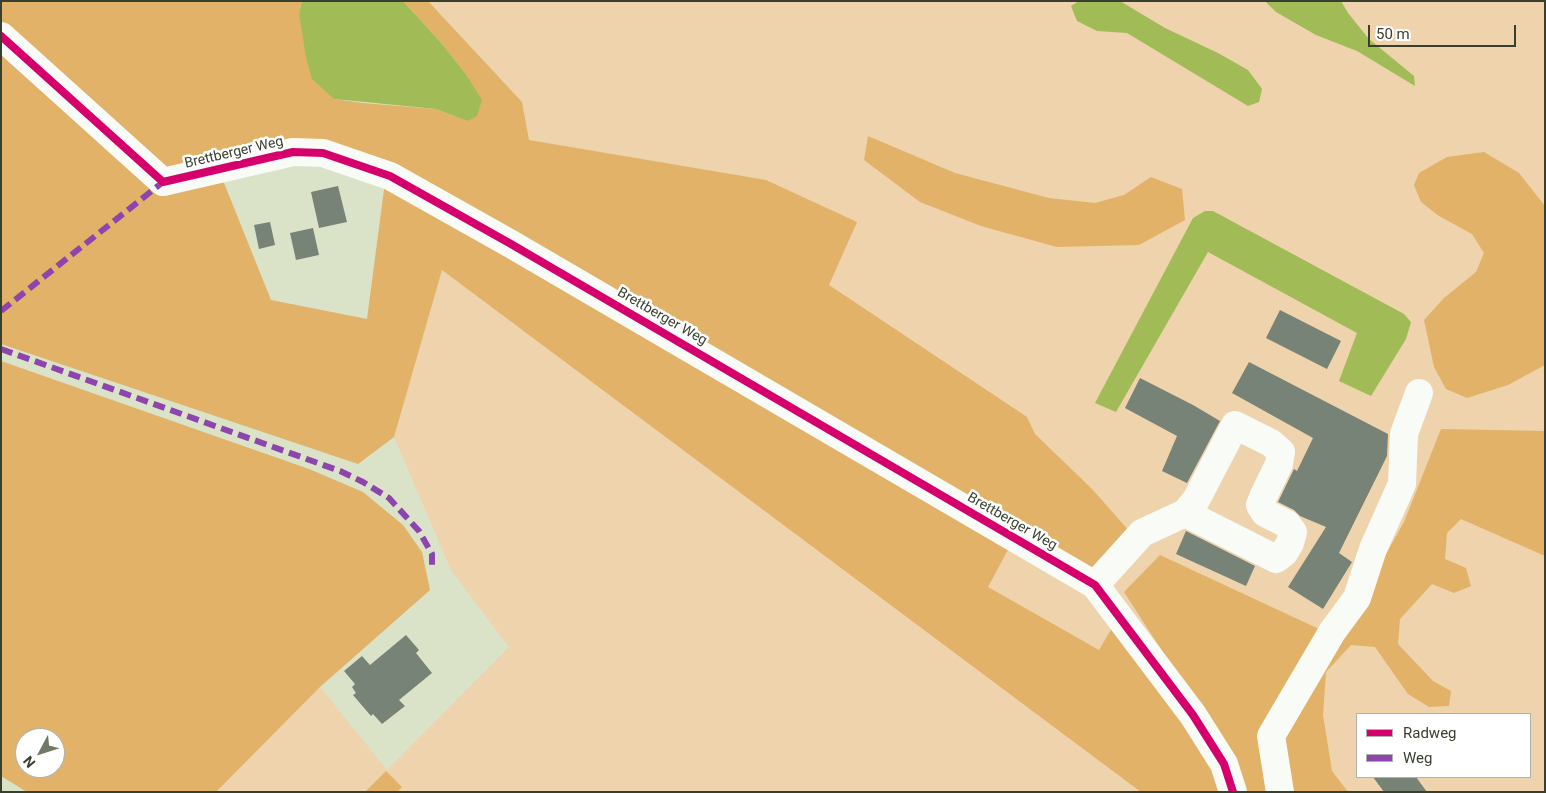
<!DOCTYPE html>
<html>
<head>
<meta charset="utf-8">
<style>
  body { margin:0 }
  #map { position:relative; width:1546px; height:793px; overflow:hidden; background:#dae2c8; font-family:Roboto,sans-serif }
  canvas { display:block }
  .frame { position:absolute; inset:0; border:2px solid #383f2c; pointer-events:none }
  .legend { position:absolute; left:1356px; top:713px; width:175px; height:65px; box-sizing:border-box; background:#fff; border:1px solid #afb2ab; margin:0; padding:6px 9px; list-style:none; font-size:15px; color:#383f2c }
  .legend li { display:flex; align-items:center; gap:10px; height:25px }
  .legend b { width:25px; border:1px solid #afb2ab }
  .north { position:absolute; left:15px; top:728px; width:50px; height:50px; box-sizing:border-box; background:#fff; border:1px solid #afb2ab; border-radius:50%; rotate:230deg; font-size:14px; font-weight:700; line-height:20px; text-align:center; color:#383f2c }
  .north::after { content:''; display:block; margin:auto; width:18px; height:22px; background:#717863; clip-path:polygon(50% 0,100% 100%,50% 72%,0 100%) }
  .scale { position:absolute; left:1368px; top:25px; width:148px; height:22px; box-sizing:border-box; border:2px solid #383f2c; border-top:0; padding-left:6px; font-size:15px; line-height:18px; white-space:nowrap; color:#383f2c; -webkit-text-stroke:4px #fff; paint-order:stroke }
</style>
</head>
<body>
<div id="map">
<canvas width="1546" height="793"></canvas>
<div class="frame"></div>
<ul class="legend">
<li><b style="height:6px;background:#d6006c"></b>Radweg</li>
<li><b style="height:6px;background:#8e44ad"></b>Weg</li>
</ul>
<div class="north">N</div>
<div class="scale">50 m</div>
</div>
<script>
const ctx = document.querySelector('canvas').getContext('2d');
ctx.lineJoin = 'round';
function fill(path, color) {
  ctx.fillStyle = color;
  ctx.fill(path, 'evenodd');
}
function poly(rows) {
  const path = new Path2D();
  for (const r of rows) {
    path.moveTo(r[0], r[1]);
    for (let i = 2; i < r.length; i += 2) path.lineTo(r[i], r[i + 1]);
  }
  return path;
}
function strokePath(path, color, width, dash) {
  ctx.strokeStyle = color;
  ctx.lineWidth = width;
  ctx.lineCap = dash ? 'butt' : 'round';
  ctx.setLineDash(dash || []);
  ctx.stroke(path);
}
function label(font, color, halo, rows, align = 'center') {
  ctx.font = font + ' Roboto,sans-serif';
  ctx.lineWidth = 5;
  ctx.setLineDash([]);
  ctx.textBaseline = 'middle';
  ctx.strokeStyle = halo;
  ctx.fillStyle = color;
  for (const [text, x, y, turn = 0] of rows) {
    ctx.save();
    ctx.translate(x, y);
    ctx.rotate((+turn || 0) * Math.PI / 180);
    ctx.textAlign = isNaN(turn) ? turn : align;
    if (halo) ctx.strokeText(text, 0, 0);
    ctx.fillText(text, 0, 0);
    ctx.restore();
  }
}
fill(poly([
  [428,1,1545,1,1545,792,397,792,401,787,386,771,365,792,216,792,320,687,387,770,509,647,451,570,394,437,442,270,522,102],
  [1357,714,1530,714,1530,777,1357,777]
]), '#eed3ac');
fill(poly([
  [1,1,302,1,299,13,334,99,363,103,436,109,467,121,465,73,443,45,403,1,428,1,522,102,529,140,766,180,857,222,829,285,1027,417,1035,434,1092,489,1130,532,1102,567,1080,568,360,156,165,173,1,24],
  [1,50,163,192,222,178,271,300,367,319,385,182,1010,546,988,587,1099,650,1115,623,1187,722,1223,792,1141,792,442,270,394,437,358,464,1,344],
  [868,136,955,173,1049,198,1095,203,1124,195,1151,177,1182,189,1185,220,1139,245,1057,247,981,226,920,202,864,160],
  [1484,152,1519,173,1545,206,1545,365,1508,385,1467,398,1446,389,1434,367,1424,320,1444,298,1476,272,1484,253,1472,234,1439,216,1421,202,1414,185,1419,173,1447,157],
  [1,361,309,469,363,492,403,525,422,552,430,590,320,687,216,792,27,792,1,776],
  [25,738,55,738,55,768,25,768],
  [1441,429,1545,431,1545,556,1461,519,1447,533,1445,559,1466,568,1471,586,1454,593,1432,584,1400,619,1398,644,1433,681,1451,691,1449,706,1429,707,1408,694,1375,647,1351,645,1326,672,1323,715,1332,771,1348,792,1242,792,1232,759,1124,592,1160,555,1319,629,1349,620,1404,522],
  [386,771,402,787,397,792,365,792]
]), '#e1b268');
fill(poly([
  [302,1,403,1,443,45,465,73,482,100,477,116,467,121,436,109,334,99,312,79,306,57,299,13],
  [1079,1,1120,1,1165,28,1218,53,1248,70,1262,89,1259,102,1248,106,1127,33,1097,31,1077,21,1071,6],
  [1265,1,1341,1,1348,13,1369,39,1414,76,1415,86,1357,51,1316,35,1276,12],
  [1205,211,1213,211,1404,314,1411,322,1406,339,1371,396,1339,381,1357,333,1208,252,1116,412,1095,403,1193,218]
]), '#a1bb57');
fill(poly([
  [338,186,347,222,319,228,311,192],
  [270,222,275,245,259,249,254,225],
  [313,228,319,255,296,260,290,233],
  [1280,310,1341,341,1327,369,1266,338],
  [1249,362,1388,434,1387,456,1339,553,1352,562,1323,609,1288,587,1326,527,1300,516,1294,510,1278,502,1294,469,1297,471,1313,438,1232,393],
  [1140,378,1193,405,1220,421,1187,483,1162,471,1177,436,1125,408],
  [1186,531,1255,566,1246,586,1176,554],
  [406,635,419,650,416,653,432,673,399,700,405,706,382,724,373,714,371,716,353,695,356,693,352,687,355,684,344,671,362,656,370,665],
  [1373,777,1416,777,1427,792,1384,792]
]), '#768376');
strokePath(poly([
  [1,36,163,182,293,152,323,153,390,176,511,244,1095,585,1193,715,1224,764,1233,792],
  [1095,585,1142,533,1185,513,1196,500,1235,425,1271,443,1281,452,1279,464,1264,495,1260,505,1265,513,1287,524,1293,532,1290,543,1284,553,1276,559,1185,513],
  [1280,792,1271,736,1332,632,1357,598,1373,549,1402,484,1404,434,1419,393]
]), '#f9fbf7', 28);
strokePath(poly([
  [1,311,163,182],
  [1,349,340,471,363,482,389,498,419,531,432,554,432,569]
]), '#8e44ad', 6, [12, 6]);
strokePath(poly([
  [1,36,163,182,293,152,323,153,390,176,511,244,1095,585,1193,715,1224,764,1233,792]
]), '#d6006c', 8);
label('14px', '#383f2c', '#fff', [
  ["Brettberger Weg",234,153,-13],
  ["Brettberger Weg",662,317,30],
  ["Brettberger Weg",1012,522,30]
]);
</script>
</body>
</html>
